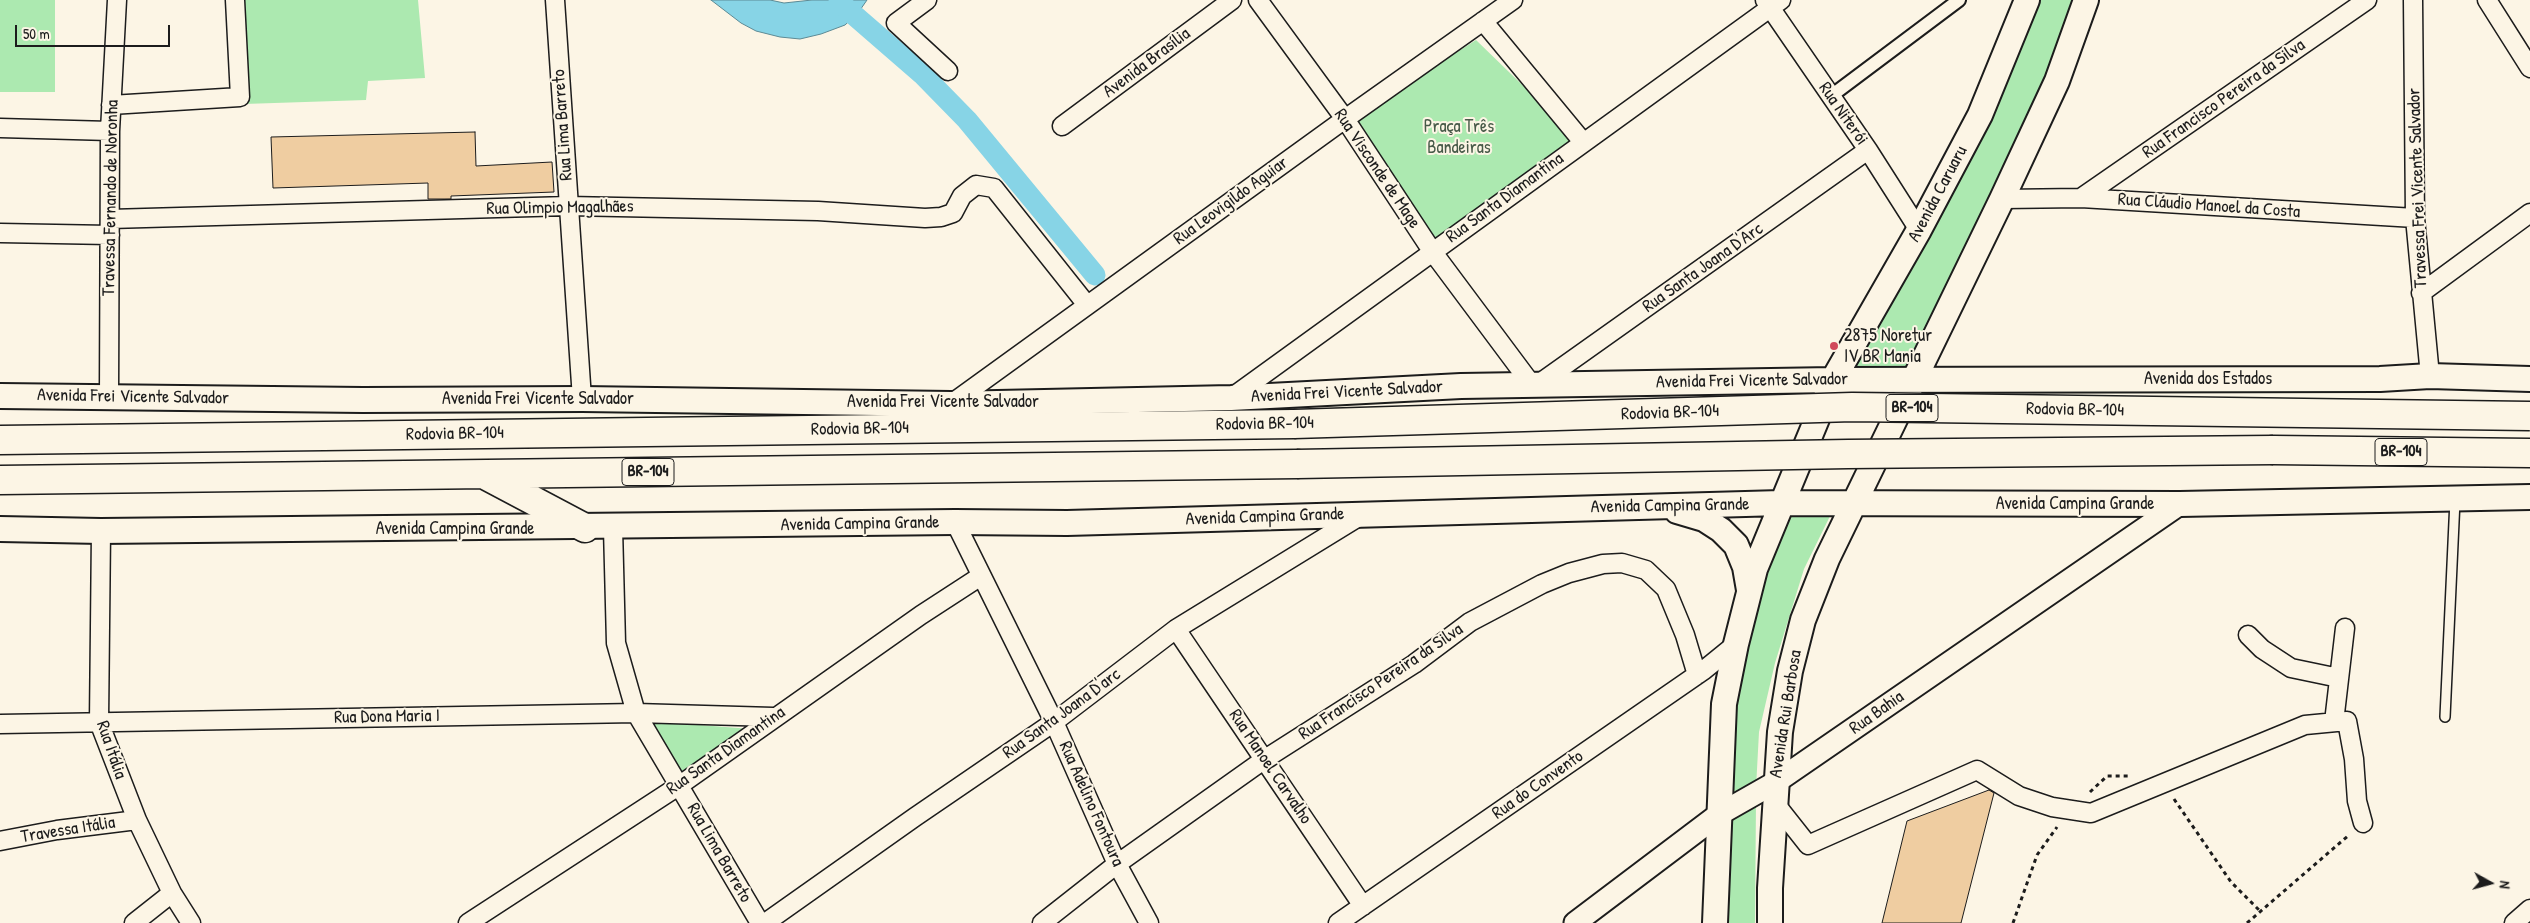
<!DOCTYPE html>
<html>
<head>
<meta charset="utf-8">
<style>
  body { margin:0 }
  #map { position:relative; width:2530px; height:923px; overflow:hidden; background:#fcf5e5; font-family:"Patrick Hand",sans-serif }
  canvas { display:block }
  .north { position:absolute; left:2465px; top:858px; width:50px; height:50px; -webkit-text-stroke:4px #fcf5e5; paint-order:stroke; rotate:97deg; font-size:14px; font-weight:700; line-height:20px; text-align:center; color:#1c1c1c }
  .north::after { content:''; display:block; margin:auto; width:18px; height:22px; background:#1c1c1c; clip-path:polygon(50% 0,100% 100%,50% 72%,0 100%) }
  .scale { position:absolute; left:15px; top:25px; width:155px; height:22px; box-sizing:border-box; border:2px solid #1c1c1c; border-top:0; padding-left:6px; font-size:15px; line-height:18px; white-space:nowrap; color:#1c1c1c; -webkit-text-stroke:4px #fcf5e5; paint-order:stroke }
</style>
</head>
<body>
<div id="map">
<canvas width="2530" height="923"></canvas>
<div class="north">N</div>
<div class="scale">50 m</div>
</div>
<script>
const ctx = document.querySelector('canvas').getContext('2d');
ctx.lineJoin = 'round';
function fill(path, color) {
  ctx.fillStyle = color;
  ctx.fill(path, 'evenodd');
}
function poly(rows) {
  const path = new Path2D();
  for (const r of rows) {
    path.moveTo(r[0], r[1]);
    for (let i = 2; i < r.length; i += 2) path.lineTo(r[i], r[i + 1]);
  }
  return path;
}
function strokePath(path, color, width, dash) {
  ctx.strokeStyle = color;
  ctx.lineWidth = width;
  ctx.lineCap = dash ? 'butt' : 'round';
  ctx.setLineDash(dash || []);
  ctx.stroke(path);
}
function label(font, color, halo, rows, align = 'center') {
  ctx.font = font + ' "Patrick Hand",sans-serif';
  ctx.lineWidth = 4;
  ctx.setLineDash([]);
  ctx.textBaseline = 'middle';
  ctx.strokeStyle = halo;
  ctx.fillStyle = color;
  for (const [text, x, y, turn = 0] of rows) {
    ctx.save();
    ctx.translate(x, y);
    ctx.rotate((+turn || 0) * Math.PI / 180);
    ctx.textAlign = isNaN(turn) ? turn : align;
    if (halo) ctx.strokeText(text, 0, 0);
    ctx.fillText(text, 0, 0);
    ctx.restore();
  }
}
fill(poly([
  [0,0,55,0,55,92,0,92],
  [241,0,418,0,425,78,368,81,366,100,244,104],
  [2031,0,2079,0,2056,61,1907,375,1845,375],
  [1476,40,1576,137,1441,247,1355,117],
  [1834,508,1804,569,1775,663,1759,732,1756,788,1723,806,1730,698,1782,509],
  [649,721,751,729,681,774],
  [1756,801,1755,923,1719,923,1721,819]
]), '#ace9b0');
const water = poly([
  [711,0,770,0,784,3,812,0,867,0,858,13,845,25,821,34,800,39,780,37,756,31,741,23,711,0]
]);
fill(water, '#87d4e6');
strokePath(water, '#5c8a95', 1);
strokePath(poly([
  [839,2,922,74,967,120,1095,275]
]), '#87d4e6', 21);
const building = poly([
  [475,132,476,166,552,162,554,192,451,196,451,199,428,199,428,183,273,188,271,137,475,132],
  [1989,790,1994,793,1961,923,1882,923,1907,821,1989,790]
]);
fill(building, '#efcda1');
strokePath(building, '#1c1c1c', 1);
const service = poly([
  [2445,717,2455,500]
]);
const pedestrian = poly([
  [1831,96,1959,0]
]);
const minor = poly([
  [555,0,582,399],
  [927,0,896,23,948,71],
  [1258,0,1345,119,1432,251,1532,385],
  [1765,0,1868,150,1919,230],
  [2413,0,2415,218,2430,376],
  [2487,0,2530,68],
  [1483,21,1583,142],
  [111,105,240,97,235,0],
  [1062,126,1232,0],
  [0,128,110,131],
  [2081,198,2367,0],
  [2002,199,2081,198,2415,218],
  [110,219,568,206,818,211,925,218,941,217,953,213,962,196,976,185,994,188,1087,305],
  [0,233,110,235],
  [2421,293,2530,213],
  [1537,385,1868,150],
  [109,397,110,131,117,0],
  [1231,398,1781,0],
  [951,404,1345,119,1513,0],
  [955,522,1054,722,1117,864,1149,923],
  [613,528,616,643,636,713,760,923],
  [101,531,99,722,137,820,172,893,191,923],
  [1176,629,1363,906],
  [2248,635,2262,649,2291,668,2339,678],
  [2334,722,2345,628],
  [0,724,636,713,773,717],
  [1774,802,1808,845,1977,770,2019,796,2052,807,2091,813,2305,725,2347,721,2354,759,2357,801,2363,823],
  [0,841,57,830,137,820],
  [134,923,172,893],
  [468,923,680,785,921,615,981,576],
  [765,923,915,817,1054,722,1176,629,1360,516],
  [1042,923,1117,864,1265,759,1414,664,1470,622,1542,584,1569,573,1603,564,1622,563,1646,570,1666,589,1685,635,1697,675],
  [1338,923,1704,670,1736,644],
  [2514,923,2530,909]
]);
const tertiary = poly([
  [1575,923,1718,815,1776,782,2180,504]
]);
const secondary = poly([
  [0,396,363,400,582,399,951,404,1231,398,1461,386,1833,380,2380,379,2430,376,2530,379],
  [1677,511,1704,519,1721,530,1736,545,1745,567,1749,590],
  [0,529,101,531,955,522,1067,523,1781,503,2180,504,2530,497],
  [1715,923,1724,704,1736,644,1755,569,1833,380,1919,230,1980,115,2027,0],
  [1770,923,1770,888,1780,732,1790,671,1803,620,1827,559,2002,199,2057,81,2086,0]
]);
const trunk = poly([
  [0,440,1294,424],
  [2273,450,2530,453],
  [485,475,585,528],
  [0,480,1297,464]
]);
strokePath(service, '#1c1c1c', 12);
strokePath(pedestrian, '#1c1c1c', 16);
strokePath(minor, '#1c1c1c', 21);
strokePath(tertiary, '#1c1c1c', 25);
strokePath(secondary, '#1c1c1c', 28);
strokePath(trunk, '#1c1c1c', 31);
strokePath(poly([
  [2090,792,2107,776,2128,776],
  [2174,799,2231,882,2261,912],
  [2013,923,2037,855,2057,827],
  [2247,923,2349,835]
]), '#1c1c1c', 3, [4, 4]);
strokePath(service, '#fcf5e5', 9);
strokePath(pedestrian, '#fcf5e5', 12);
strokePath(minor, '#fcf5e5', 18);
strokePath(tertiary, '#fcf5e5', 21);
strokePath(secondary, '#fcf5e5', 24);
strokePath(trunk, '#fcf5e5', 28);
const trunkBridge = poly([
  [1294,424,1852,407,2530,416],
  [1297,464,1848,454,2273,450]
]);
strokePath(trunkBridge, '#1c1c1c', 31, []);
strokePath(trunkBridge, '#fcf5e5', 28);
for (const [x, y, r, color] of [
  [1834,346,5,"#d1495b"]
]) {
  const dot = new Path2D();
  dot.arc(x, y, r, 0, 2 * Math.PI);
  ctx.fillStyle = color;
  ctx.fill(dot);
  strokePath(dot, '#fcf5e5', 2);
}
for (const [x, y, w] of [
  [1912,408,52],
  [2401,452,52],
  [648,472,52]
]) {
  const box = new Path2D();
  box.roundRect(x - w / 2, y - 13.5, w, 27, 4);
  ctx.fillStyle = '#fcf5e5';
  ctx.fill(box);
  strokePath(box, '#1c1c1c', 1);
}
label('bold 16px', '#1c1c1c', null, [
  ["BR-104",1912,408],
  ["BR-104",2401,452],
  ["BR-104",648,472]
]);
label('18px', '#1c1c1c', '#fcf5e5', [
  ["Avenida Brasília",1147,63,-37],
  ["Rua Francisco Pereira da Silva",2224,99,-35],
  ["Rua Niterói",1843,114,55],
  ["Rua Lima Barreto",563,125,-94],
  ["Rua Visconde de Mage",1377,169,56],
  ["Travessa Frei Vicente Salvador",2418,188,-92],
  ["Avenida Caruaru",1938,194,-62],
  ["Travessa Fernando de Noronha",111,198,-89],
  ["Rua Santa Diamantina",1505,198,-36],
  ["Rua Leovigildo Aguiar",1231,201,-36],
  ["Rua Cláudio Manoel da Costa",2209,206,4],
  ["Rua Olimpio Magalhães",560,208,-1],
  ["Rua Santa Joana D'Arc",1703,268,-35],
  ["Avenida dos Estados",2208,379],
  ["Avenida Frei Vicente Salvador",1752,381,-1],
  ["Avenida Frei Vicente Salvador",1347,392,-3],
  ["Avenida Frei Vicente Salvador",133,397,1],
  ["Avenida Frei Vicente Salvador",538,399],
  ["Avenida Frei Vicente Salvador",943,402],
  ["Rodovia BR-104",2075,410,1],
  ["Rodovia BR-104",1670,413,-2],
  ["Rodovia BR-104",1265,424,-1],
  ["Rodovia BR-104",860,429,-1],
  ["Rodovia BR-104",455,434,-1],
  ["Avenida Campina Grande",2075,504],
  ["Avenida Campina Grande",1670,506,-1],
  ["Avenida Campina Grande",1265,517,-2],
  ["Avenida Campina Grande",860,524,-1],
  ["Avenida Campina Grande",455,529],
  ["Rua Francisco Pereira da Silva",1381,682,-34],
  ["Rua Bahia",1877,713,-35],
  ["Rua Santa Joana D'arc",1062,714,-36],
  ["Avenida Rui Barbosa",1786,714,-81],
  ["Rua Dona Maria I",387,717,-1],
  ["Rua Itália",111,750,71],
  ["Rua Santa Diamantina",726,751,-35],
  ["Rua Manoel Carvalho",1270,767,56],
  ["Rua do Convento",1538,785,-35],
  ["Rua Adelino Fontoura",1091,804,66],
  ["Travessa Itália",68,830,-9],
  ["Rua Lima Barreto",719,853,60]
]);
label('18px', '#475a48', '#fcf5e5', [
  ["Praça Três",1459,127],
  ["Bandeiras",1459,148]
]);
label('18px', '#1c1c1c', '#fcf5e5', [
  ["2875 Noretur",1844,336],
  ["IV BR Mania",1844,357]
], 'left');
</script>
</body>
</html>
